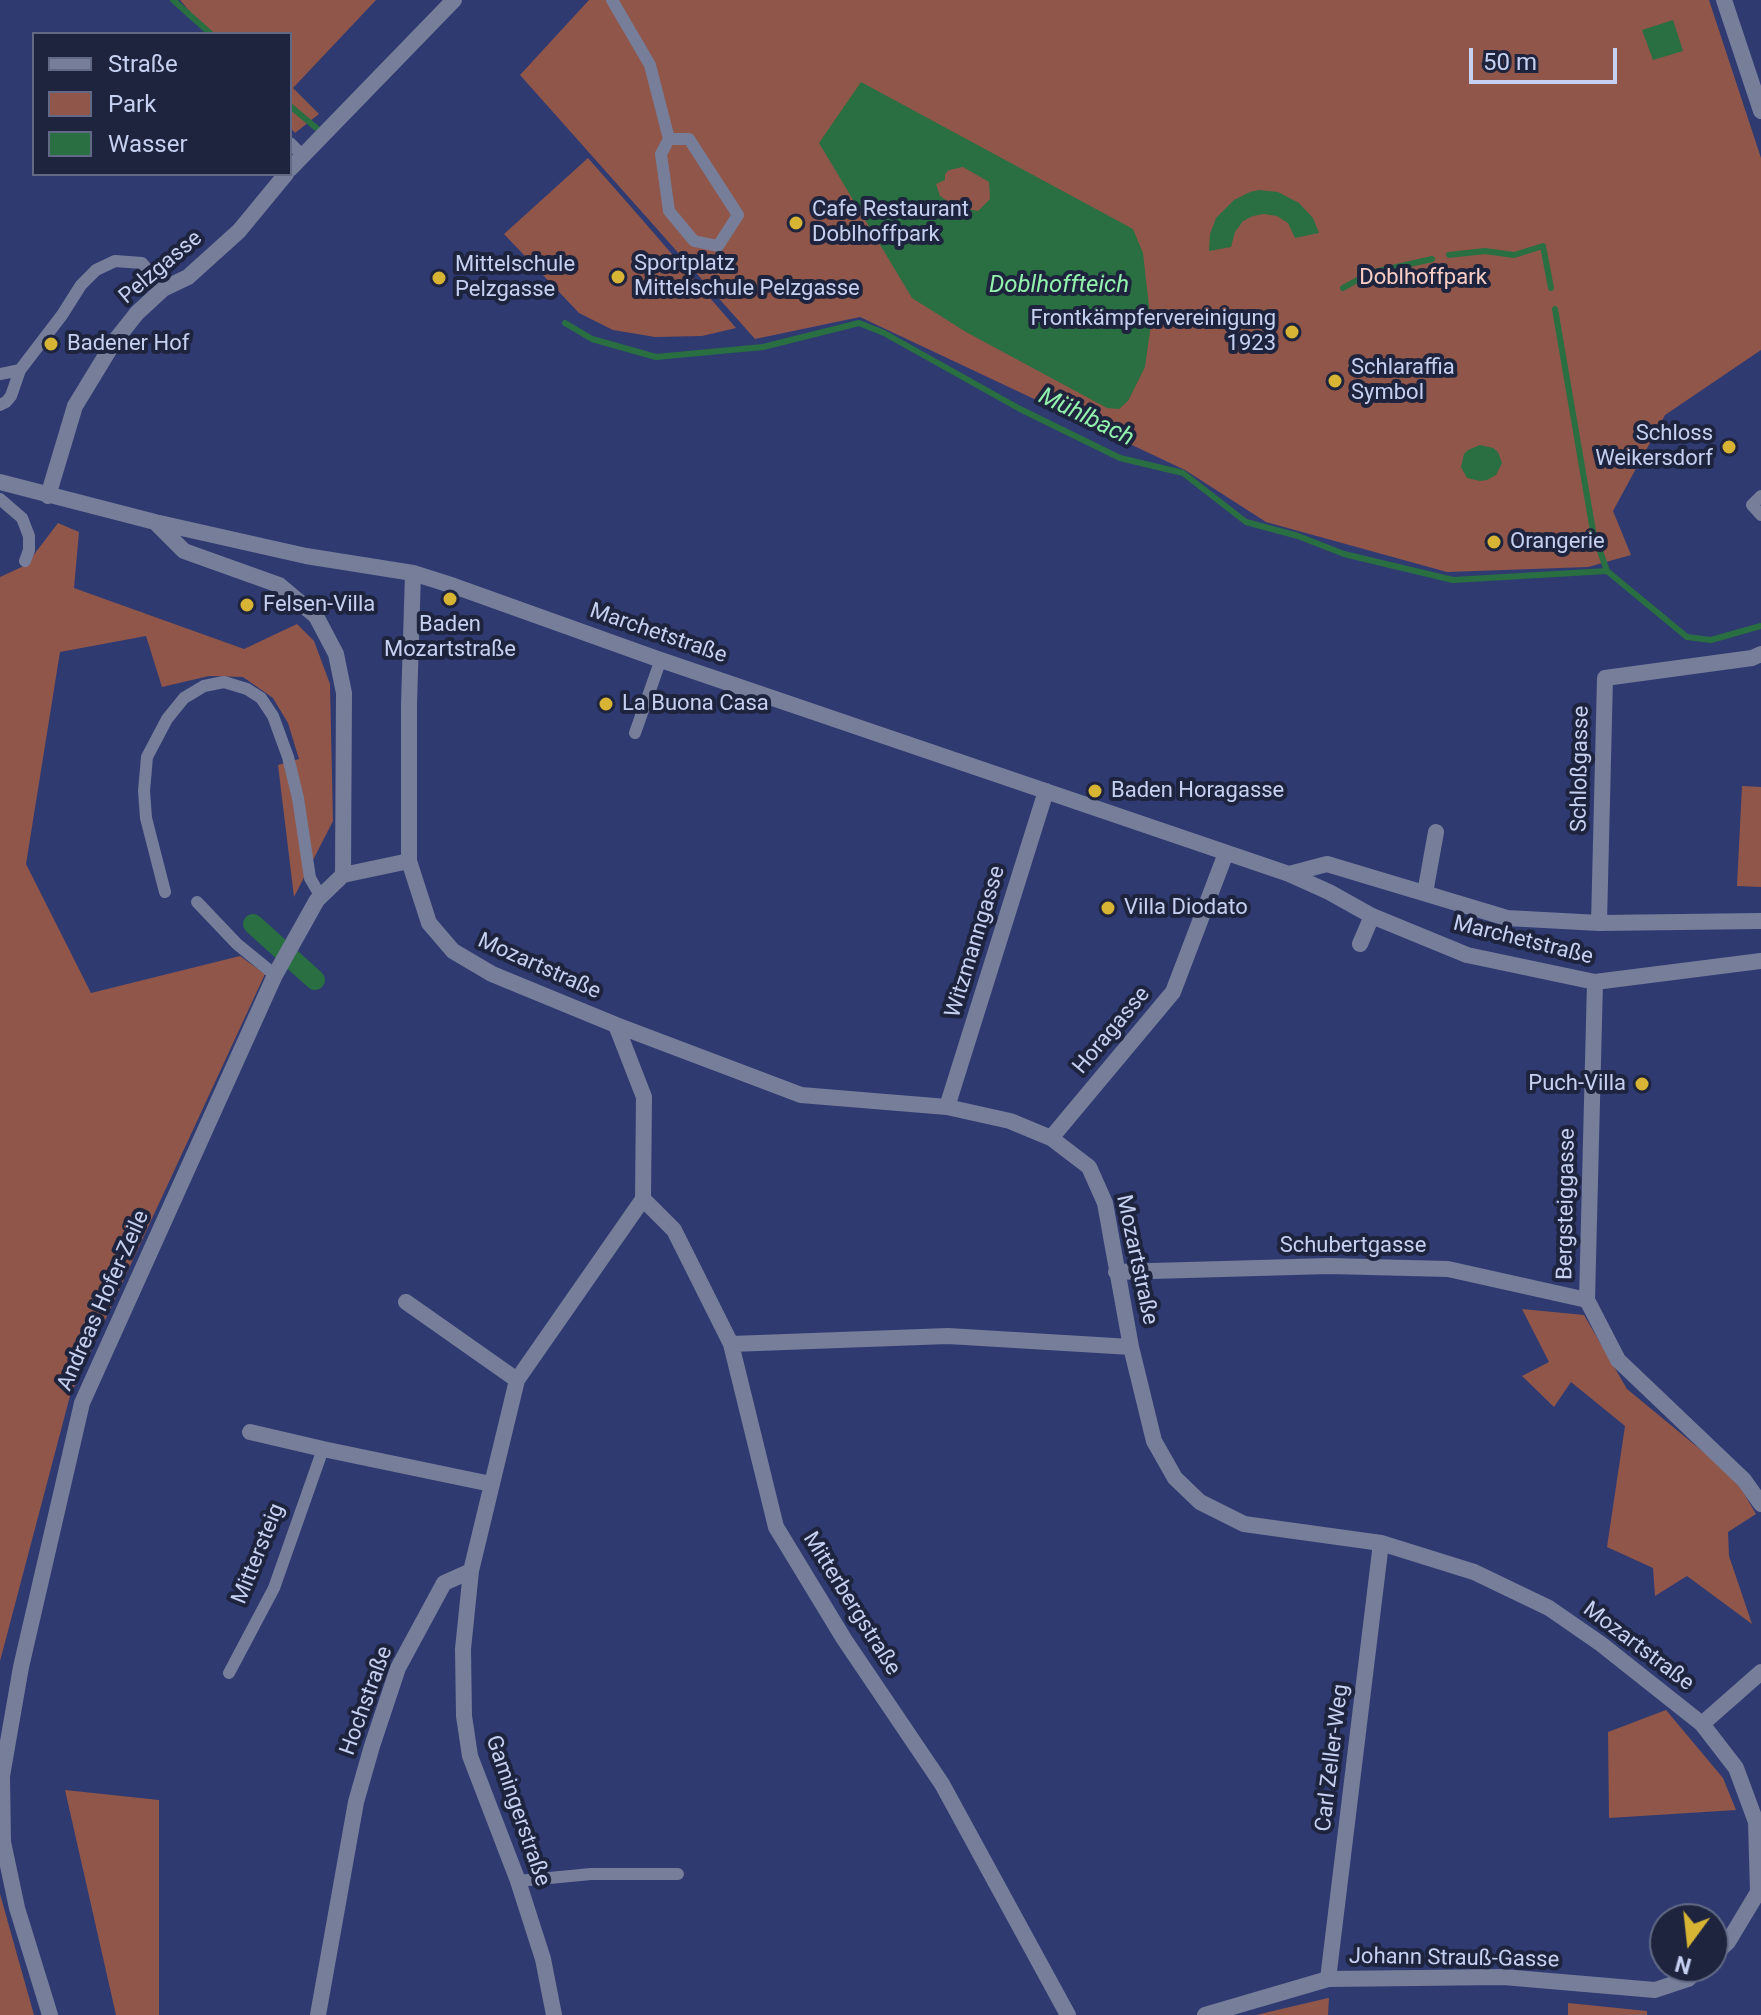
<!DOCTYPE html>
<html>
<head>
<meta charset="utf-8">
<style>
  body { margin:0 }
  #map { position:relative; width:1761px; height:2015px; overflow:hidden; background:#2f3a71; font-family:Roboto,sans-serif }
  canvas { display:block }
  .legend { position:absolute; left:32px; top:32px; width:260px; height:144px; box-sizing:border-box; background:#1e243d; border:2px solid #616985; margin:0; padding:10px 14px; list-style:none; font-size:24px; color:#c6d0f1 }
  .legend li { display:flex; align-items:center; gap:16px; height:40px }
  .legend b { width:40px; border:2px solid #616985 }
  .north { position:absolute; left:1649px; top:1903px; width:80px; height:80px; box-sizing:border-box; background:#1e243d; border:2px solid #616985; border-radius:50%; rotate:195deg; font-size:22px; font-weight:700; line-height:32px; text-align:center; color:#c6d0f1 }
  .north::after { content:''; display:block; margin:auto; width:28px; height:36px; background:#d8b434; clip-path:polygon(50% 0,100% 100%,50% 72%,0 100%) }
  .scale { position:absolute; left:1469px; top:48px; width:148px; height:36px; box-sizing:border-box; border:4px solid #c6d0f1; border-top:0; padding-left:10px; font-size:24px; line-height:28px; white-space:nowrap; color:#c6d0f1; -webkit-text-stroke:6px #1e243d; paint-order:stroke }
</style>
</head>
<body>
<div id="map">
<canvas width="1761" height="2015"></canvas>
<ul class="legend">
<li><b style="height:10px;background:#767e9a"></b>Straße</li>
<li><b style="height:22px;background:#90564a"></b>Park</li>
<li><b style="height:22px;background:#296f41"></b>Wasser</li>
</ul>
<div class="north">N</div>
<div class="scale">50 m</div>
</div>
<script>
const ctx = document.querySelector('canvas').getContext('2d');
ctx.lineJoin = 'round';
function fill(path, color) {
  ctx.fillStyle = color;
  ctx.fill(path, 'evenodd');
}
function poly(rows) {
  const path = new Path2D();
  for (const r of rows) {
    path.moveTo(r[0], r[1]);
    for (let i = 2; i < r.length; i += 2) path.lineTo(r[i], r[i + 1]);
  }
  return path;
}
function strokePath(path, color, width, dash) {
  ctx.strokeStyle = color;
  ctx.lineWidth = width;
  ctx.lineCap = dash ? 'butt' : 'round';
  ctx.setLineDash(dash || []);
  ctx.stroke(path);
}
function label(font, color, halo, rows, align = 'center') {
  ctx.font = font + ' Roboto,sans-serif';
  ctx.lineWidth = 8;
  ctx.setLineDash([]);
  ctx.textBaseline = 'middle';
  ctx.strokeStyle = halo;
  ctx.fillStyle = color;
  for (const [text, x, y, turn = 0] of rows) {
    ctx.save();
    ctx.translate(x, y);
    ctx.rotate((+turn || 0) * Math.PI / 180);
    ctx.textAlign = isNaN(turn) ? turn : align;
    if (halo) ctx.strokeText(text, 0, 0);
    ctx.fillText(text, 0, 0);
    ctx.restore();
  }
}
fill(poly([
  [180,0,376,0,293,88,319,114,295,133,290,127,290,34,209,34],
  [589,0,1709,0,1761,158,1761,350,1665,415,1613,511,1631,555,1588,567,1447,572,1266,522,1185,470,860,317,755,339,520,75],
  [588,158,639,216,736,328,702,336,655,337,613,330,579,313,504,234],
  [58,523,79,532,74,588,244,649,297,624,314,641,330,684,333,821,294,897,278,765,299,759,288,723,273,698,243,677,209,676,162,687,146,636,60,652,26,864,91,993,240,956,265,974,70,1396,0,1661,0,577,26,565],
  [1742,786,1761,787,1761,887,1737,886],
  [1522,1309,1584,1315,1627,1389,1735,1478,1756,1514,1728,1532,1729,1556,1752,1624,1687,1576,1655,1596,1653,1568,1607,1547,1625,1426,1571,1382,1554,1407,1522,1376,1549,1362],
  [1666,1710,1723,1778,1736,1810,1609,1818,1608,1732],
  [65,1790,159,1800,159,2015,116,2015],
  [0,1894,34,2015,0,2015],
  [1329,1998,1328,2015,1256,2015,1328,1998],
  [1568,2003,1647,2011,1647,2015,1568,2015]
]), '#90564a');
fill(poly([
  [1673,20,1683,51,1653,60,1642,30],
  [861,82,1133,229,1143,253,1151,324,1145,367,1128,401,1119,409,1107,408,966,332,912,298,819,143],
  [963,167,989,182,990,199,978,211,956,207,940,196,936,184,945,180,945,174,949,170],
  [1259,190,1278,192,1299,203,1313,218,1319,233,1295,238,1288,223,1277,216,1264,214,1253,216,1243,221,1235,232,1231,247,1209,251,1210,234,1216,218,1234,200,1250,192],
  [1480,445,1493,448,1498,452,1502,463,1496,475,1487,480,1480,481,1467,478,1461,467,1464,454,1468,450]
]), '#296f41');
strokePath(poly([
  [173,0,211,34],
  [290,106,320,131],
  [1449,255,1485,251,1514,255,1543,246,1551,288],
  [1343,288,1370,273,1432,259],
  [1555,309,1593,531,1607,571],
  [565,323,592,339,656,357,763,347,859,323,884,333,1020,409,1120,458,1183,473,1246,522,1298,536,1344,554,1453,580,1607,571,1687,637,1711,640,1761,626]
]), '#296f41', 6);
strokePath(poly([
  [253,924,315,980]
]), '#296f41', 20);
strokePath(poly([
  [612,0,650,65,669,139,661,154,669,211,694,241,718,246,738,215,689,139,669,139],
  [290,143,303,156],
  [0,374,20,370],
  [0,405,6,402,11,396,20,370,62,315,81,285,96,270,115,261,142,263,163,289],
  [1761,496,1752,505,1761,515],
  [0,499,22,518,29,536,29,550,25,561],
  [635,733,661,659],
  [165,892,146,818,144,791,147,757,167,719,184,698,204,686,224,682,247,689,261,698,273,716,288,757,298,798,310,878,321,897],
  [197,902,237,944,275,975],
  [229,1673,274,1588,323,1449],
  [518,1881,591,1874,678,1874]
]), '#767e9a', 12);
strokePath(poly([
  [1724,0,1761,111],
  [290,169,454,0],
  [0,482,155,522,306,556,413,573,454,586,655,658,1289,874,1329,892,1372,916,1467,955,1595,982,1761,961],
  [48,496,75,406,114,342,137,313,163,289,188,277,239,231,286,174],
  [155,522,184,551,279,585,316,616,336,654,344,693,343,875],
  [413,573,409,704,409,861,429,923,453,951,492,974,616,1025,801,1095,947,1107,1010,1121,1051,1138,1089,1167,1105,1203,1131,1347,1154,1441,1175,1478,1200,1502,1244,1524,1381,1543,1474,1572,1549,1608,1601,1644,1702,1724,1736,1768,1756,1822,1758,1892,1728,1942,1713,1956],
  [1289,874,1327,864,1507,918,1599,923,1761,921],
  [1425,893,1436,832],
  [1599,923,1605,678,1752,658,1761,654],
  [1360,944,1372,916],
  [1595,982,1587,1300,1618,1360,1744,1480,1761,1504],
  [947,1107,1046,791],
  [1051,1138,1173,992,1226,853],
  [643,1199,674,1230,731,1344,776,1527,844,1639,942,1784,1068,2015],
  [1116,1272,1329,1266,1448,1269,1587,1300],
  [406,1302,517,1380],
  [731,1344,948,1336,1131,1347],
  [250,1432,323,1449,491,1484],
  [1702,1724,1761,1672],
  [1328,1979,1381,1543],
  [50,2015,17,1908,3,1842,2,1776,21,1667,82,1403,275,975,317,900,343,875,409,861],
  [318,2015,356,1802,372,1746,398,1668,444,1583,471,1571],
  [554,2015,543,1959,518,1881,470,1756,464,1716,463,1649,471,1571,517,1380,643,1199,644,1097,616,1025],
  [1205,2015,1328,1979,1503,1977,1655,1990,1688,1979,1700,1967]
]), '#767e9a', 16);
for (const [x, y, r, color] of [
  [796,223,8,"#d8b434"],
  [618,277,8,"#d8b434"],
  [439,278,8,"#d8b434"],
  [1292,332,8,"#d8b434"],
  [51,344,8,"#d8b434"],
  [1335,381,8,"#d8b434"],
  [1729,447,8,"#d8b434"],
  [1494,542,8,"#d8b434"],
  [450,599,8,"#d8b434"],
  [247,605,8,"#d8b434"],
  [606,704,8,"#d8b434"],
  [1095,791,8,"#d8b434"],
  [1108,908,8,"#d8b434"],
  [1642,1084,8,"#d8b434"]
]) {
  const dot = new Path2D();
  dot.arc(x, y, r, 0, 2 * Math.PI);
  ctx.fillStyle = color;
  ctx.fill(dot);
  strokePath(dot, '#1e243d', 3);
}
label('22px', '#c6d0f1', '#1e243d', [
  ["Cafe Restaurant",812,210],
  ["Doblhoffpark",812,235],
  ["Sportplatz",634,264],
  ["Mittelschule Pelzgasse",634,289],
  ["Mittelschule",455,265],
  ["Pelzgasse",455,290],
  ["Frontkämpfervereinigung",1276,319,"right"],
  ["1923",1276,344,"right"],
  ["Badener Hof",67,344],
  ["Schlaraffia",1351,368],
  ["Symbol",1351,393],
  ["Schloss",1713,434,"right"],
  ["Weikersdorf",1713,459,"right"],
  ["Orangerie",1510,542],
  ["Felsen-Villa",263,605],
  ["Baden",450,625,"center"],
  ["Mozartstraße",450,650,"center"],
  ["La Buona Casa",622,704],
  ["Baden Horagasse",1111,791],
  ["Villa Diodato",1124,908],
  ["Puch-Villa",1626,1084,"right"]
], 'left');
label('22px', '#c6d0f1', '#1e243d', [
  ["Pelzgasse",161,268,-40],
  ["Marchetstraße",658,634,19],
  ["Schloßgasse",1581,769,-89],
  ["Marchetstraße",1523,941,14],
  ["Witzmanngasse",976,942,-73],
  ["Mozartstraße",539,967,24],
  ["Horagasse",1112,1031,-50],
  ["Bergsteiggasse",1567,1204,-89],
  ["Schubertgasse",1353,1246],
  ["Mozartstraße",1136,1260,78],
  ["Andreas Hofer-Zeile",104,1301,-66],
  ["Mittersteig",259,1554,-68],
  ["Mitterbergstraße",851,1604,58],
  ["Mozartstraße",1638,1647,37],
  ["Hochstraße",367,1701,-70],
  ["Carl Zeller-Weg",1333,1758,-83],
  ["Gamingerstraße",517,1811,71],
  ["Johann Strauß-Gasse",1454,1959,1]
]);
label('22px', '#fccfc6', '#1e243d', [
  ["Doblhoffpark",1423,278]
]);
label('italic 24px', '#92f1ad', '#1e243d', [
  ["Doblhoffteich",1059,286],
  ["Mühlbach",1086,418,26]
]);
</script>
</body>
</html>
